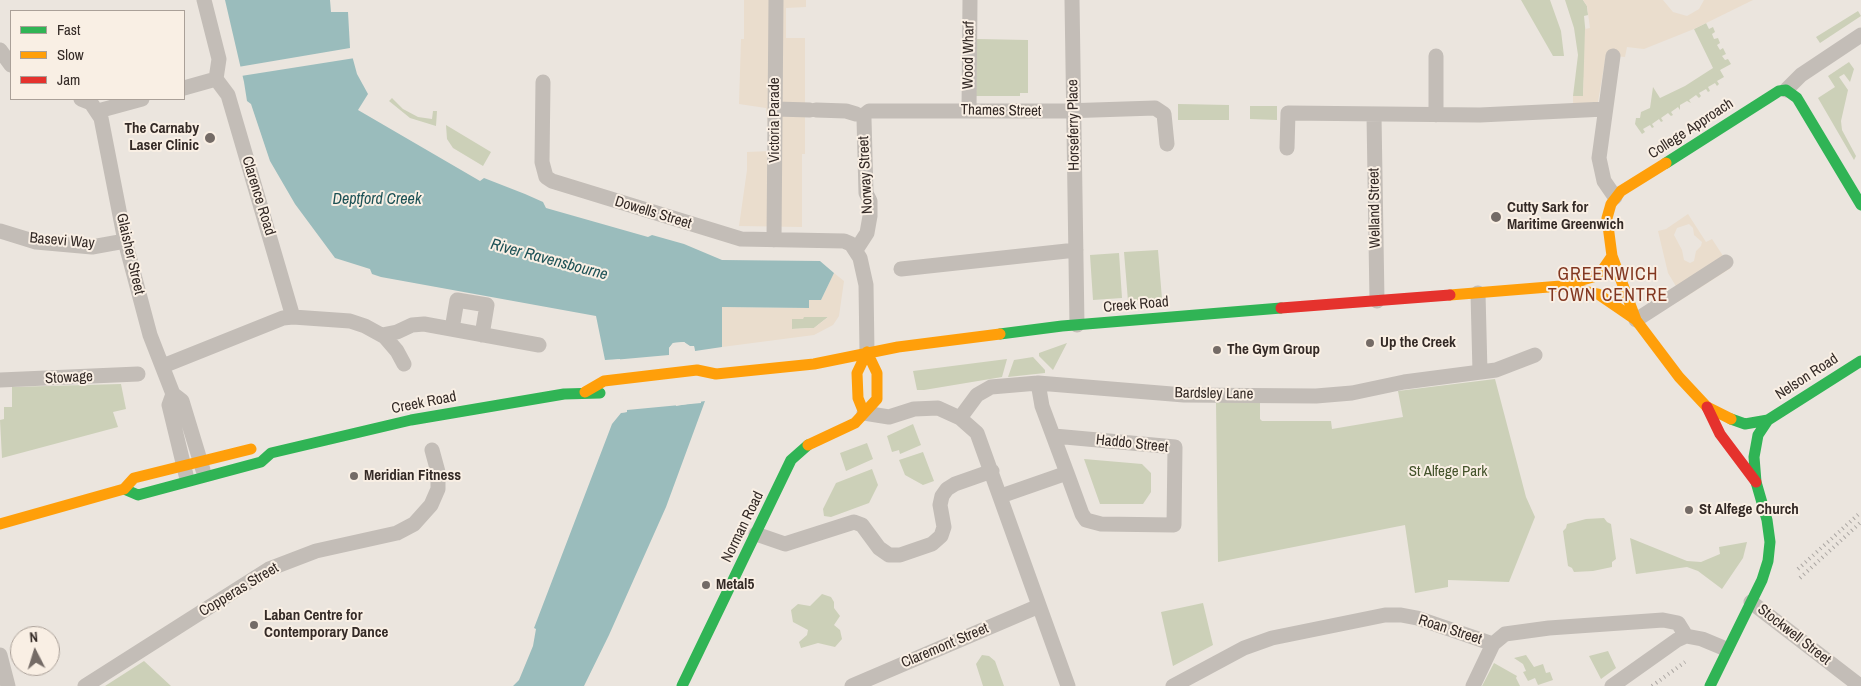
<!DOCTYPE html>
<html>
<head>
<meta charset="utf-8">
<style>
  body { margin:0 }
  #map { position:relative; width:1861px; height:686px; overflow:hidden; background:#ebe5de; font-family:"Archivo Narrow",sans-serif }
  canvas { display:block }
  .legend { position:absolute; left:10px; top:10px; width:175px; height:90px; box-sizing:border-box; background:#f9efe4; border:1px solid #aaa098; margin:0; padding:6px 9px; list-style:none; font-size:15px; color:#342a26 }
  .legend li { display:flex; align-items:center; gap:10px; height:25px }
  .legend b { width:25px; border:1px solid #aaa098 }
  .north { position:absolute; left:10px; top:626px; width:50px; height:50px; box-sizing:border-box; background:#f9efe4; border:1px solid #aaa098; border-radius:50%; rotate:355deg; font-size:14px; font-weight:700; line-height:20px; text-align:center; color:#342a26 }
  .north::after { content:''; display:block; margin:auto; width:18px; height:22px; background:#746b66; clip-path:polygon(50% 0,100% 100%,50% 72%,0 100%) }
</style>
</head>
<body>
<div id="map">
<canvas width="1861" height="686"></canvas>
<ul class="legend">
<li><b style="height:6px;background:#30b455"></b>Fast</li>
<li><b style="height:6px;background:#ff9f0a"></b>Slow</li>
<li><b style="height:6px;background:#e5322d"></b>Jam</li>
</ul>
<div class="north">N</div>
</div>
<script>
const ctx = document.querySelector('canvas').getContext('2d');
ctx.lineJoin = 'round';
function fill(path, color) {
  ctx.fillStyle = color;
  ctx.fill(path, 'evenodd');
}
function poly(rows) {
  const path = new Path2D();
  for (const r of rows) {
    path.moveTo(r[0], r[1]);
    for (let i = 2; i < r.length; i += 2) path.lineTo(r[i], r[i + 1]);
  }
  return path;
}
function strokePath(path, color, width, dash) {
  ctx.strokeStyle = color;
  ctx.lineWidth = width;
  ctx.lineCap = dash ? 'butt' : 'round';
  ctx.setLineDash(dash || []);
  ctx.stroke(path);
}
function label(font, color, halo, rows, align = 'center') {
  ctx.font = font + ' "Archivo Narrow",sans-serif';
  ctx.lineWidth = 4;
  ctx.setLineDash([]);
  ctx.textBaseline = 'middle';
  ctx.strokeStyle = halo;
  ctx.fillStyle = color;
  for (const [text, x, y, turn = 0] of rows) {
    ctx.save();
    ctx.translate(x, y);
    ctx.rotate((+turn || 0) * Math.PI / 180);
    ctx.textAlign = isNaN(turn) ? turn : align;
    if (halo) ctx.strokeText(text, 0, 0);
    ctx.fillText(text, 0, 0);
    ctx.restore();
  }
}
fill(poly([
  [1521,0,1550,0,1561,31,1564,56,1553,56],
  [1565,0,1583,0,1587,6,1588,15,1584,16,1586,37,1583,96,1573,96,1578,55,1574,28],
  [1858,11,1861,16,1820,43,1816,37],
  [1706,23,1709,29,1713,27,1715,32,1712,34,1714,39,1718,38,1720,43,1717,45,1720,50,1723,48,1726,54,1722,56,1725,60,1728,59,1731,64,1720,70,1724,77,1717,81,1719,84,1717,86,1715,83,1708,87,1710,91,1708,92,1706,89,1699,93,1701,96,1699,98,1696,95,1689,100,1691,103,1687,101,1680,105,1680,110,1678,107,1671,112,1673,115,1671,116,1668,113,1661,118,1663,121,1661,122,1659,119,1652,124,1654,127,1652,128,1650,125,1643,129,1645,132,1642,134,1635,124,1636,118,1640,118,1641,112,1650,108,1653,87,1660,98,1685,86,1713,68,1694,29],
  [977,39,1028,40,1028,93,1020,93,1020,96,976,96],
  [1849,62,1854,69,1850,82,1844,74,1839,77,1848,90,1841,121,1842,130,1856,156,1854,160,1818,98,1835,87,1828,76],
  [392,98,403,109,418,117,432,119,433,111,437,111,436,126,410,118,389,101],
  [1178,104,1229,105,1229,120,1178,120],
  [1250,106,1277,106,1277,120,1250,119],
  [446,125,491,152,483,166,453,148,447,139],
  [1158,250,1162,299,1128,301,1124,252],
  [1119,253,1122,298,1093,300,1090,255],
  [803,317,828,317,814,328,792,329,792,319,803,319],
  [1067,343,1053,370,1039,356,1039,353],
  [1033,357,1045,370,1045,373,1008,377,1014,360],
  [1007,359,1002,377,924,390,917,390,913,371],
  [1495,379,1526,497,1535,517,1509,582,1448,580,1448,587,1415,593,1405,525,1218,562,1216,402,1260,402,1260,419,1262,421,1331,421,1332,429,1403,417,1398,391],
  [121,384,126,409,113,412,118,427,2,458,0,420,4,419,4,407,12,407,12,387],
  [913,424,921,445,900,454,899,450,892,452,887,436],
  [867,443,873,459,846,471,840,453],
  [923,452,934,481,923,485,905,475,899,460],
  [1084,459,1142,464,1151,473,1151,492,1143,504,1100,504],
  [872,469,878,485,869,503,831,517,824,516,823,509,836,483],
  [1604,518,1607,522,1611,524,1616,559,1612,562,1612,567,1593,571,1574,572,1572,568,1568,566,1563,531,1566,528,1567,524,1586,519],
  [1630,538,1687,561,1701,562,1720,554,1719,547,1747,542,1743,558,1722,589,1698,571,1687,567,1636,574],
  [822,594,831,597,834,602,834,608,840,616,834,625,840,630,842,639,835,647,818,643,801,648,799,642,807,635,808,630,793,622,791,610,798,604,810,606],
  [1203,603,1213,645,1173,666,1161,612],
  [1608,651,1616,668,1601,679,1589,656],
  [982,655,989,656,995,661,1004,686,983,686,976,664],
  [1526,655,1534,667,1543,664,1546,673,1550,672,1553,680,1538,685,1535,678,1528,681,1523,672,1526,671,1523,664,1514,658],
  [144,661,171,686,105,686],
  [1494,663,1517,676,1516,678,1520,686,1482,686]
]), '#ccd0b8');
fill(poly([
  [744,0,806,0,806,7,786,8,786,38,805,38,805,154,802,154,802,227,739,226,747,170,747,152,771,151,766,108,739,104,741,39,744,39],
  [1583,0,1663,0,1673,12,1687,16,1699,9,1704,0,1753,0,1694,29,1644,49,1627,47,1625,57,1606,55,1598,102,1573,105,1573,96,1583,96,1585,29,1590,28,1587,6],
  [1688,214,1706,242,1712,239,1731,268,1678,302,1677,288,1668,273,1658,231,1666,229],
  [1689,224,1693,228,1694,235,1702,242,1701,246,1696,251,1694,261,1690,263,1684,260,1682,250,1674,235,1677,228],
  [834,273,844,281,839,316,833,325,814,335,722,347,722,307,808,308,809,299,821,300],
  [804,317,828,317,814,328,792,329,792,319,803,319]
]), '#eaddcd');
fill(poly([
  [225,0,330,0,331,12,348,12,350,48,357,74,368,94,358,110,480,181,484,178,525,194,543,202,546,208,648,237,652,235,684,244,722,260,820,261,834,273,821,300,809,300,809,308,722,307,722,347,695,351,694,346,690,347,684,342,673,343,669,348,676,406,705,401,666,507,609,635,584,686,513,686,519,680,533,646,536,629,534,628,612,424,621,413,627,412,620,359,605,360,596,316,381,277,372,274,370,269,335,258,295,204,270,161,251,104,247,101,244,82]
]), '#9abcbc');
fill(poly([
  [351,11,351,35,355,58,241,76,238,67,350,48],
  [684,342,690,346,694,346,695,354,692,349,683,344,674,346,672,349,678,403,699,401,701,399,701,403,627,410,627,412,617,413,624,410,618,361,604,363,602,361,669,355,669,348,673,343]
]), '#ebe5de');
strokePath(poly([
  [204,0,219,59,216,79],
  [1072,0,1077,325],
  [0,50,11,65],
  [1613,56,1599,158,1604,181,1615,197],
  [216,79,228,95,293,317],
  [543,82,542,162,546,177,552,181,741,239,844,241,851,244,860,258,866,285,867,352],
  [184,88,216,79],
  [1786,90,1801,75,1861,35],
  [81,99,91,103,101,118,125,241,150,335,173,394,182,401,203,470],
  [776,109,810,110],
  [816,110,846,111,856,114],
  [969,110,970,0],
  [98,111,142,99],
  [1374,115,1377,301],
  [1436,115,1436,56],
  [1287,148,1288,113,1480,115,1605,109],
  [0,231,36,242,92,247,125,241],
  [774,240,776,0],
  [856,250,867,233,870,216,870,201,866,193,864,119,864,115,869,111,1064,111,1155,108,1164,114,1167,144],
  [901,269,1076,250],
  [1478,293,1480,372],
  [1636,320,1726,262],
  [452,329,457,300,487,305,482,335],
  [382,335,397,332,412,325,424,324,539,345],
  [163,366,283,318,293,317,350,321,365,326,385,337,397,351,404,364],
  [0,380,138,374],
  [173,394,169,405,186,475],
  [864,413,889,417,914,409,938,408,960,418,977,433,1068,686],
  [960,418,977,395,991,387,1038,383,1184,395,1316,396,1352,393,1404,382,1496,370,1535,355],
  [1054,436,1175,447,1174,525,1101,524,1086,520,1082,514,1067,473],
  [1001,496,1067,473,1042,406,1038,383],
  [756,534,785,544,854,522,862,525,879,548,889,555,900,555,932,544,941,536,944,527,940,505,942,496,947,489,955,484,992,471],
  [1751,602,1860,686],
  [0,655,8,686],
  [85,686,269,569,316,551,397,533,414,524,431,505,438,489,438,472,432,450],
  [852,686,1039,606],
  [1173,686,1244,648,1272,638,1385,615,1401,615,1417,618,1493,644],
  [1473,686,1493,644,1505,634,1549,628,1663,620,1678,623,1686,636],
  [1612,686,1677,640,1686,636,1702,639,1726,649]
]), '#c3bdb7', 15);
strokePath(poly([
  [1666,163,1779,91,1786,90,1797,98,1861,205],
  [1000,334,1062,326,1281,308],
  [1731,419,1745,424,1768,420,1861,361],
  [124,489,138,495,261,462,271,453,411,420,564,394,600,393],
  [682,686,791,460,808,445],
  [1710,686,1762,580,1768,561,1770,542,1767,520,1756,482,1754,457,1758,435,1768,420]
]), '#30b455', 11);
strokePath(poly([
  [1666,163,1621,191,1611,204,1607,218,1612,256,1636,320,1679,377,1707,407,1731,419],
  [1566,287,1598,294,1636,320],
  [1450,295,1561,286,1593,277,1601,272,1612,256],
  [585,392,604,381,697,370,716,374,814,364,898,347,1000,334],
  [864,413,858,398,857,373,867,352],
  [808,445,855,423,877,399,877,373,867,352],
  [0,524,124,489,134,478,251,449]
]), '#ff9f0a', 11);
strokePath(poly([
  [1281,308,1450,295],
  [1707,407,1720,434,1756,482]
]), '#e5322d', 11);
strokePath(poly([
  [1798,569,1861,512],
  [1800,578,1861,522],
  [1652,686,1685,662]
]), '#aba6a2', 4, [1, 4]);
for (const [x, y, r, color] of [
  [210,138,6,"#746b66"],
  [1496,217,6,"#746b66"],
  [1370,343,5,"#746b66"],
  [1217,350,5,"#746b66"],
  [354,476,5,"#746b66"],
  [1689,510,5,"#746b66"],
  [706,585,5,"#746b66"],
  [254,625,5,"#746b66"]
]) {
  const dot = new Path2D();
  dot.arc(x, y, r, 0, 2 * Math.PI);
  ctx.fillStyle = color;
  ctx.fill(dot);
  strokePath(dot, '#f9efe4', 2);
}
label('15px', '#342a26', '#f9efe4', [
  ["Wood Wharf",969,55,-89],
  ["Thames Street",1001,111,1],
  ["Victoria Parade",775,120,-90],
  ["Horseferry Place",1074,125,-91],
  ["College Approach",1691,129,-33],
  ["Norway Street",866,175,-93],
  ["Clarence Road",258,196,73],
  ["Welland Street",1375,208,-91],
  ["Dowells Street",653,213,17],
  ["Basevi Way",62,241,5],
  ["Glaisher Street",130,254,77],
  ["Creek Road",1136,305,-5],
  ["Nelson Road",1807,377,-33],
  ["Stowage",69,378,-3],
  ["Bardsley Lane",1214,394,1],
  ["Creek Road",424,403,-11],
  ["Haddo Street",1132,444,6],
  ["Norman Road",743,527,-64],
  ["Copperas Street",239,590,-31],
  ["Roan Street",1450,630,18],
  ["Stockwell Street",1794,635,38],
  ["Claremont Street",945,646,-23]
]);
label('bold 15px', '#342a26', '#f9efe4', [
  ["The Carnaby",199,129,"right"],
  ["Laser Clinic",199,146,"right"],
  ["Cutty Sark for",1507,208],
  ["Maritime Greenwich",1507,225],
  ["Up the Creek",1380,343],
  ["The Gym Group",1227,350],
  ["Meridian Fitness",364,476],
  ["St Alfege Church",1699,510],
  ["Metal5",716,585],
  ["Laban Centre for",264,616],
  ["Contemporary Dance",264,633]
], 'left');
label('15px', '#43522a', '#f9efe4', [
  ["St Alfege Park",1448,472]
]);
label('italic 16px', '#1c5155', '#f9efe4', [
  ["Deptford Creek",377,200],
  ["River Ravensbourne",549,260,15]
]);
ctx.letterSpacing = '1px';
label('18px', '#823720', '#f9efe4', [
  ["GREENWICH",1608,275],
  ["TOWN CENTRE",1608,296]
]);
ctx.letterSpacing = '0px';
</script>
</body>
</html>
